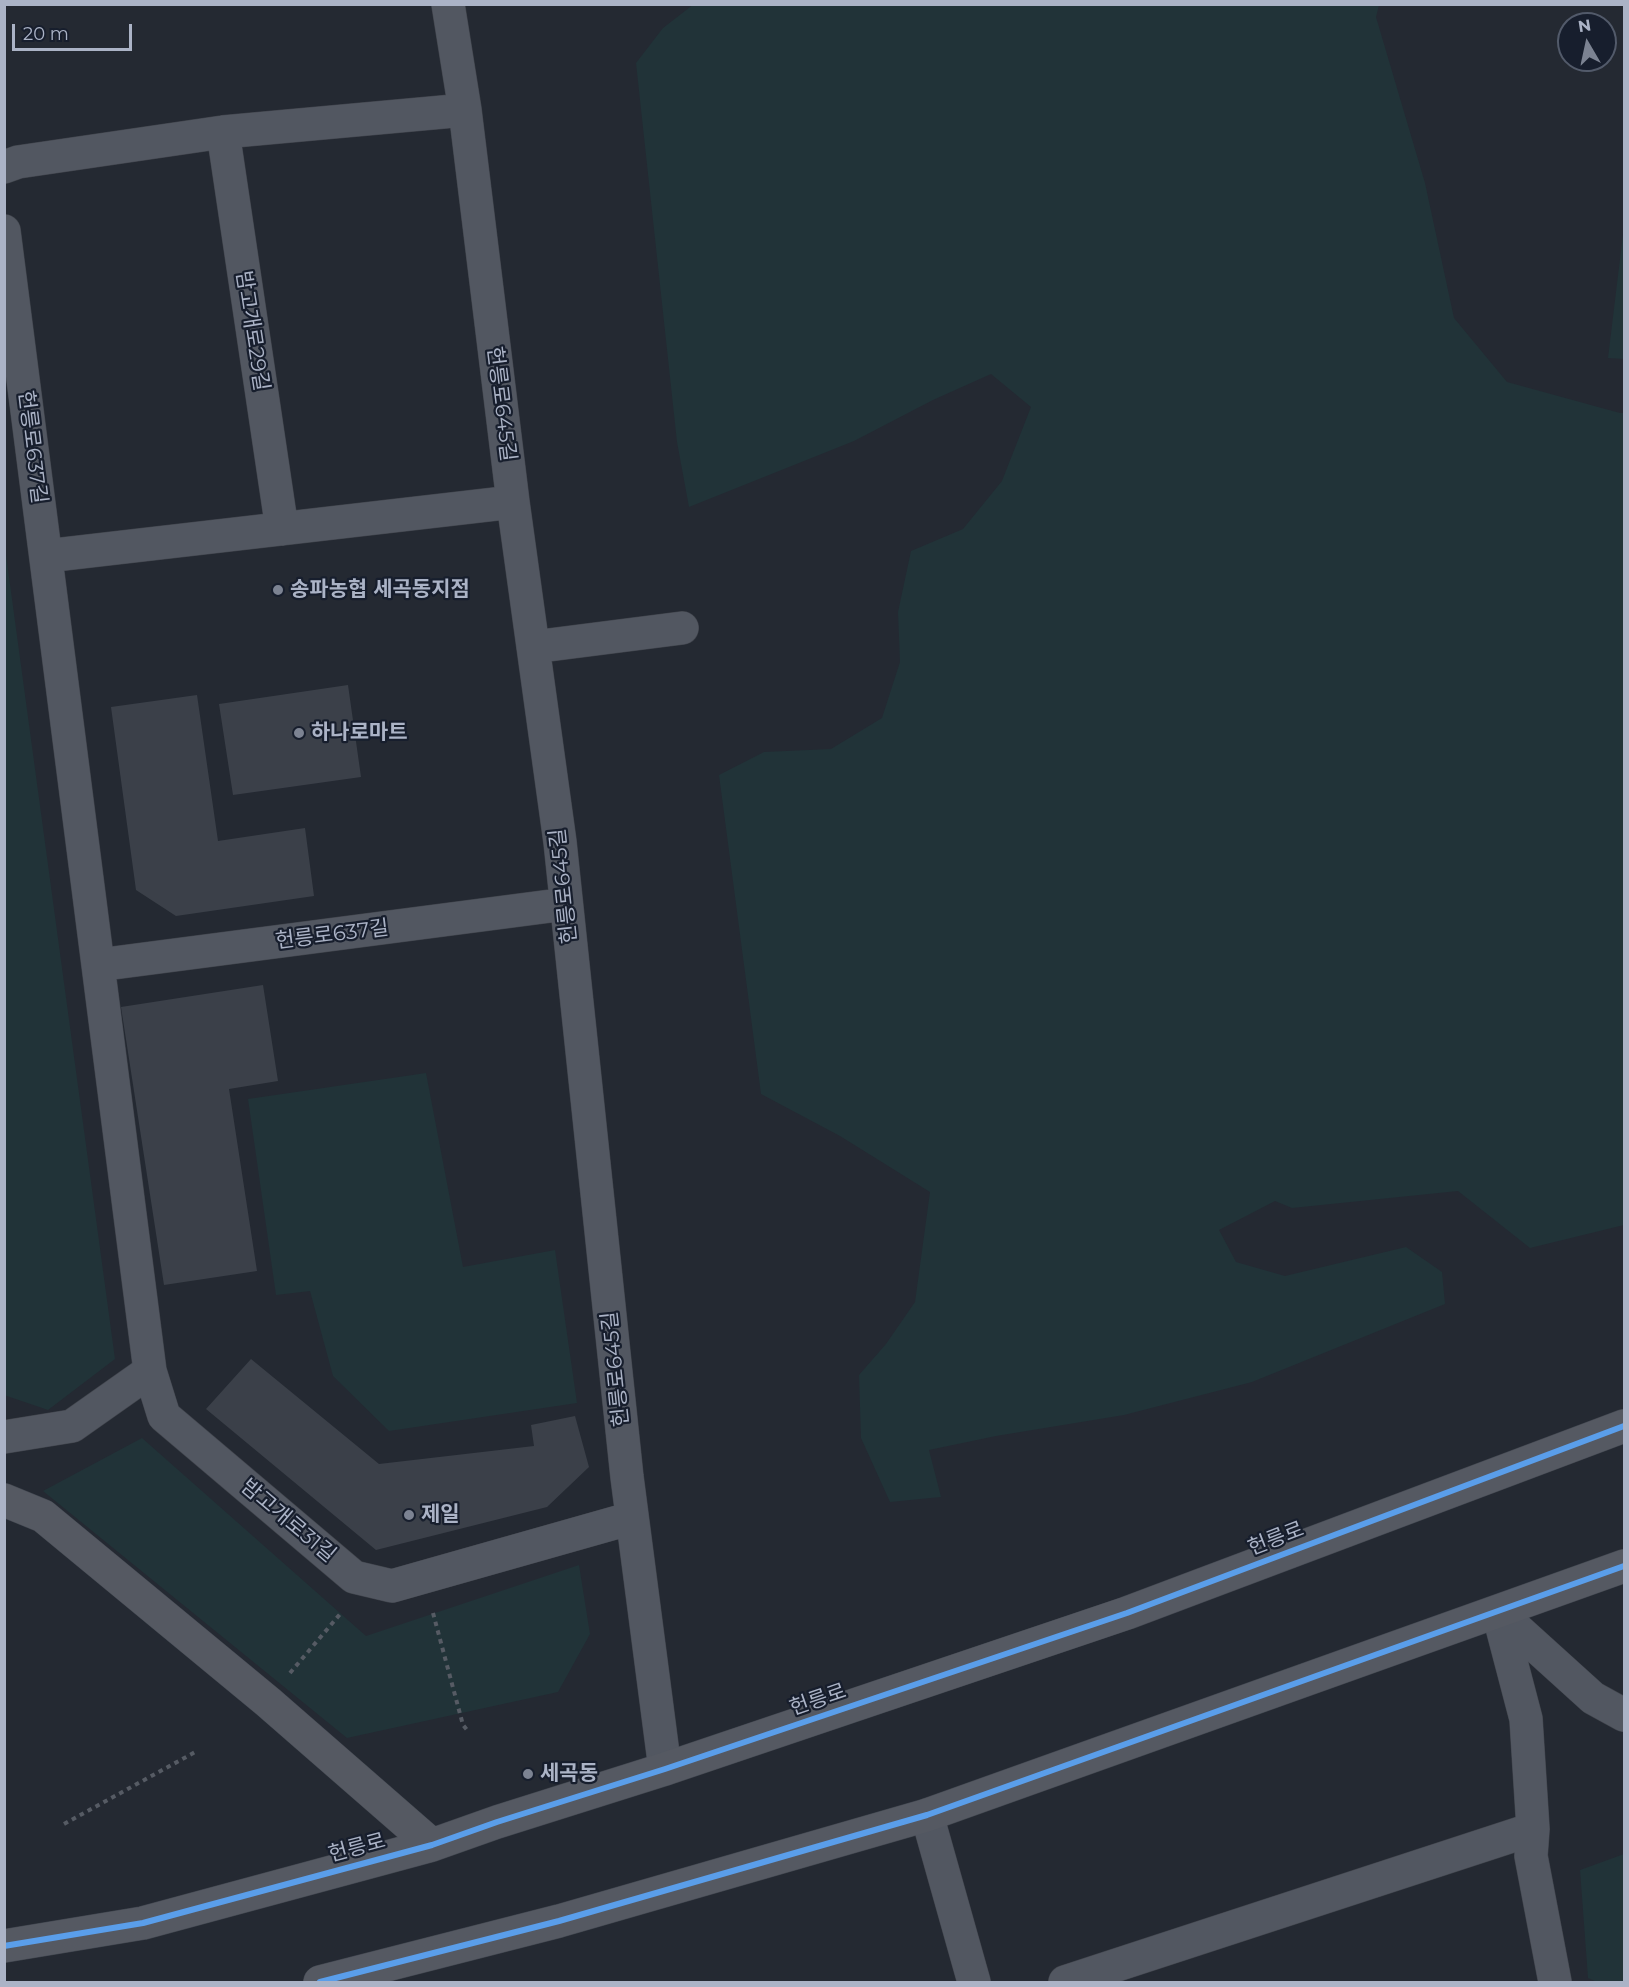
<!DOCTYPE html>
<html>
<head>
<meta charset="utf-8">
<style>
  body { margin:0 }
  #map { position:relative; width:1629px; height:1987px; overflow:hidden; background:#242932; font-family:Montserrat,sans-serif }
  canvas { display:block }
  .frame { position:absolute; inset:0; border:6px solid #abb3c6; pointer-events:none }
  .north { position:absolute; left:1557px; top:12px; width:60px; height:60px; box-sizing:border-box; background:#171e2d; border:2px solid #525a6a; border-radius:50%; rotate:351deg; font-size:16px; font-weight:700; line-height:24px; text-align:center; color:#abb3c6 }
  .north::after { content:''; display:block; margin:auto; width:21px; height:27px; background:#7c8392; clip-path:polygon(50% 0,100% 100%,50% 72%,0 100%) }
  .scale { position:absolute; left:12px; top:24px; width:120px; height:27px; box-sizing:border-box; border:3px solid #abb3c6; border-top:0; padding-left:8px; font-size:18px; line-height:21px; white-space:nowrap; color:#abb3c6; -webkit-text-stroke:4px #171e2d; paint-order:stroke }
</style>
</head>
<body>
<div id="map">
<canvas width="1629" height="1987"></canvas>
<div class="frame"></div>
<div class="north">N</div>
<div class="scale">20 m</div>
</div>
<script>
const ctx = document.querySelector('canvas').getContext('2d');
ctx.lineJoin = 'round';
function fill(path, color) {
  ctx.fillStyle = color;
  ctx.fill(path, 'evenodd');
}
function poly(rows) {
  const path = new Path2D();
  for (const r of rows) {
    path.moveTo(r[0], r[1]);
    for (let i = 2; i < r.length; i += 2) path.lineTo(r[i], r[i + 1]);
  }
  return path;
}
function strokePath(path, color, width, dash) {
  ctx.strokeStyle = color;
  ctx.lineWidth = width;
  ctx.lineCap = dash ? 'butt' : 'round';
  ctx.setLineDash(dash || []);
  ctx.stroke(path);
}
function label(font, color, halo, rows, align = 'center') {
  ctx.font = font + ' Montserrat,"Noto Sans KR",sans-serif';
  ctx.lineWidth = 4.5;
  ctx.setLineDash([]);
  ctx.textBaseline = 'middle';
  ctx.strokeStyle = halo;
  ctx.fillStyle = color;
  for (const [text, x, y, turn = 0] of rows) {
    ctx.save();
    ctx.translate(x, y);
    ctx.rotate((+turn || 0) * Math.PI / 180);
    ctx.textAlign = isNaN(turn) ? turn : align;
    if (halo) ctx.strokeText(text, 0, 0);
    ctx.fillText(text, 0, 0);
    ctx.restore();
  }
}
fill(poly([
  [694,4,1379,5,1376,17,1425,183,1454,318,1507,382,1620,413,1624,413,1624,1225,1530,1248,1458,1191,1292,1208,1275,1201,1219,1230,1236,1262,1285,1276,1406,1247,1442,1272,1445,1304,1252,1382,1124,1415,996,1436,929,1450,941,1497,890,1502,861,1438,859,1375,886,1344,915,1302,930,1192,840,1136,761,1094,719,775,764,752,831,749,882,718,900,662,898,612,911,551,963,529,1002,481,1031,407,991,374,933,400,854,441,689,507,677,442,636,63,663,28],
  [1624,226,1624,359,1608,358],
  [4,540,115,1359,48,1410,4,1395],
  [426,1073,463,1267,555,1250,577,1403,389,1431,333,1376,310,1291,276,1295,248,1099],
  [142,1438,366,1636,579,1565,590,1634,558,1692,347,1738,43,1491],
  [1624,1854,1624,1982,1597,1982,1588,1978,1580,1870]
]), '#213338');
fill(poly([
  [348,685,361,777,233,795,219,704],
  [197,695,218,841,305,828,314,896,176,916,136,890,111,707],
  [263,985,278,1081,229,1089,257,1271,164,1285,121,1007],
  [251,1359,379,1464,534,1446,531,1425,575,1416,589,1467,547,1507,376,1550,206,1409]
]), '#3b4049');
const minor = poly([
  [448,4,465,110,513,502,560,842,627,1477,665,1769],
  [223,132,282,529],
  [4,167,18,162,223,132,465,110],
  [4,231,150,1371],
  [46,556,513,502],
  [533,647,682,628],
  [98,965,566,904],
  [4,1437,72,1426,150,1371,164,1416,354,1577,392,1586,632,1518],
  [1498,1612,1526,1719,1533,1829,1531,1856,1555,1982],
  [1498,1612,1593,1698,1624,1715],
  [927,1815,974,1982],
  [1065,1982,1533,1829]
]);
const major = poly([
  [4,1500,43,1516,268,1702,432,1845],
  [4,1946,143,1923,432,1845,497,1822,665,1769,1127,1613,1624,1426],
  [320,1982,559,1921,927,1815,1624,1566]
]);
strokePath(minor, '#40444c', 34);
strokePath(major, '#41464f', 34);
strokePath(poly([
  [433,1613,463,1725,467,1730],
  [290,1673,341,1613],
  [64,1824,197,1751]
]), '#565b64', 4, [4.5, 4.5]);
strokePath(minor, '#525761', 33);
strokePath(major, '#555962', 33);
strokePath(poly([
  [4,1946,143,1923,432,1845,497,1822,665,1769,1127,1613,1624,1426],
  [320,1982,559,1921,927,1815,1624,1566]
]), '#5a9eea', 6);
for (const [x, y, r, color] of [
  [278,590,6,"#7c8392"],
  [299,733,6,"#7c8392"],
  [409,1515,6,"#7c8392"],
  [528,1774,6,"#7c8392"]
]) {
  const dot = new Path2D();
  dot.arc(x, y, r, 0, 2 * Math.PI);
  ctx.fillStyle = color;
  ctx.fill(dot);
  strokePath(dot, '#171e2d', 2);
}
label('21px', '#abb3c6', '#171e2d', [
  ["밤고개로29길",252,331,81],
  ["헌릉로645길",501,404,83],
  ["헌릉로637길",32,447,83],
  ["헌릉로645길",564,886,-96],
  ["헌릉로637길",332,935,-7],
  ["헌릉로645길",616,1369,-96],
  ["밤고개로31길",288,1521,40],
  ["헌릉로",1276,1539,-21],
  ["헌릉로",818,1700,-19],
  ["헌릉로",357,1848,-15]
]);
label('bold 21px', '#abb3c6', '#171e2d', [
  ["송파농협 세곡동지점",290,590],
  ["하나로마트",311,733],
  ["제일",421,1515],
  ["세곡동",540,1774]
], 'left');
</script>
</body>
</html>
